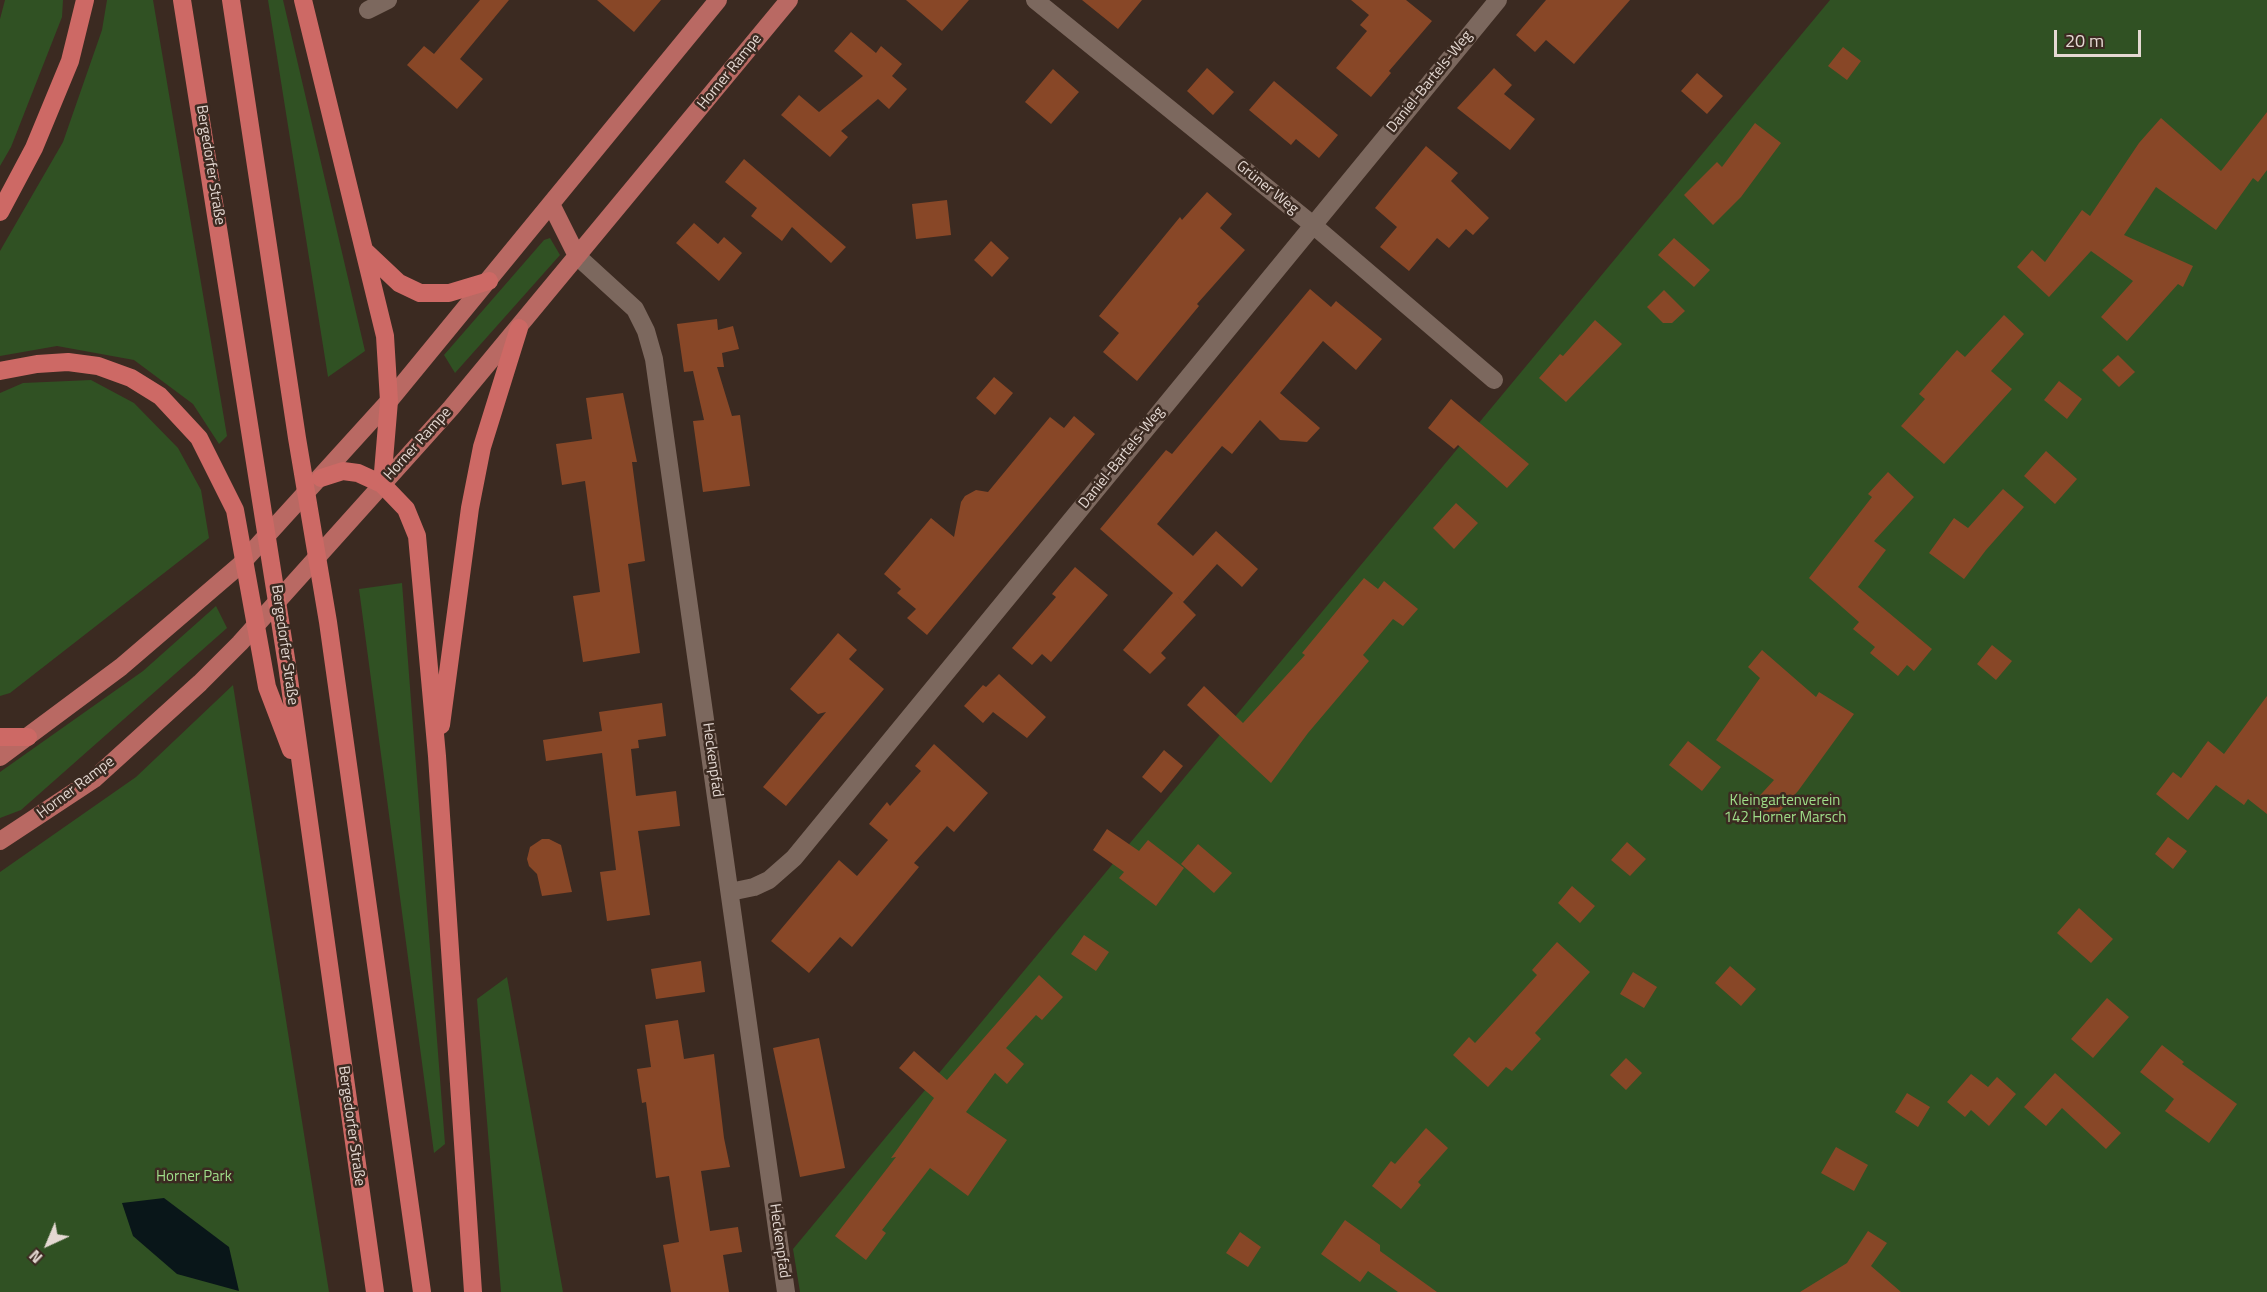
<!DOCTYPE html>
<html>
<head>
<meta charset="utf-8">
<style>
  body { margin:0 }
  #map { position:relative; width:2267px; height:1292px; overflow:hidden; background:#3b2a21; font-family:"Titillium Web",sans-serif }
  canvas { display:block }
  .north { position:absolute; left:18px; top:1214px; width:60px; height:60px; -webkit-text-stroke:4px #3b2a21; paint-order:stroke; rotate:224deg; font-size:16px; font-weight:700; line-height:24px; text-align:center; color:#e5d9d3 }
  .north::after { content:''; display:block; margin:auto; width:21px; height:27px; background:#e5d9d3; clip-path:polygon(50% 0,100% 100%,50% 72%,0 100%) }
  .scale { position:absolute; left:2054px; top:30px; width:87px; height:27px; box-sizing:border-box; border:3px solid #e5d9d3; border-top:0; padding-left:8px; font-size:18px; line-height:21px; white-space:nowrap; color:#e5d9d3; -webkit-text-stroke:4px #3b2a21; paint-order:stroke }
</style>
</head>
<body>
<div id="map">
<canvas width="2267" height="1292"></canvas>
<div class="north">N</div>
<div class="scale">20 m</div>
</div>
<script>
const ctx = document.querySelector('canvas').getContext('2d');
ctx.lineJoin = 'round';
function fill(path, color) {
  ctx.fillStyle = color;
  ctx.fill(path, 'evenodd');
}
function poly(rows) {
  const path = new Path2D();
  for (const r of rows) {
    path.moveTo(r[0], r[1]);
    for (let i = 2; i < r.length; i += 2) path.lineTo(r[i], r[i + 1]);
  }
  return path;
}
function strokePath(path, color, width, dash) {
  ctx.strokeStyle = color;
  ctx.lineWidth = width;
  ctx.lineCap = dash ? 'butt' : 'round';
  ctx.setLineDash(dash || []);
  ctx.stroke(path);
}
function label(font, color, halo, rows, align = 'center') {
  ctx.font = font + ' "Titillium Web",sans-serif';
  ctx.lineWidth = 5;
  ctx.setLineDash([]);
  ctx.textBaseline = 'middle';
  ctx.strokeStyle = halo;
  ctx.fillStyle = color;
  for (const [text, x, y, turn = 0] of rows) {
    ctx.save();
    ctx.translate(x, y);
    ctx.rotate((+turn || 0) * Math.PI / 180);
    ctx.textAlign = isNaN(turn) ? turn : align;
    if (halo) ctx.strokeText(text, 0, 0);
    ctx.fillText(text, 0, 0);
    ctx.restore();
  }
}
fill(poly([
  [5,0,63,0,62,17,11,147,0,166,0,19],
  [107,0,153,0,227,436,219,444,193,404,134,360,57,346,0,356,0,251,63,142,102,30],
  [268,0,283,0,365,351,328,377],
  [1830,0,2267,0,2267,1292,800,1292,793,1249],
  [550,238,560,255,455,373,444,355,544,240],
  [91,380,134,403,178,448,201,490,209,538,10,693,0,696,0,393,23,383],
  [402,583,445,1144,434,1153,359,589],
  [216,606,227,628,21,810,0,818,0,772,143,671],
  [233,685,329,1292,0,1292,0,872,136,777],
  [507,977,563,1292,501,1292,477,999]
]), '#305123');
fill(poly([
  [164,1198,229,1247,239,1291,177,1274,133,1236,122,1203]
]), '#091619');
fill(poly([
  [480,0,509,0,460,59,483,79,457,109,407,65,424,46,434,54],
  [597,0,661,0,634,32],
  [906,0,969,0,942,31],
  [1082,0,1142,0,1118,29],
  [1351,0,1406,0,1432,21,1389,71,1391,73,1371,97,1336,68,1367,31,1360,25,1369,15],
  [1546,0,1630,0,1574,64,1546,40,1535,52,1516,35],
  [851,32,876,53,881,46,902,64,892,76,907,89,889,109,878,99,841,131,848,137,830,157,781,115,799,95,819,112,863,76,834,51],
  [1843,47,1861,61,1847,80,1828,66],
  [1207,68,1234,92,1213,115,1187,91],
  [1494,68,1512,85,1504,94,1535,119,1510,150,1457,108],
  [1053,69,1079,92,1051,124,1025,102],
  [1697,73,1723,96,1707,114,1681,91],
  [1274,81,1338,135,1319,158,1296,139,1291,145,1249,110],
  [2267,112,2267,170,2258,182,2253,178,2216,230,2156,187,2124,235,2193,266,2183,287,2178,284,2127,341,2101,317,2133,281,2091,251,2049,297,2017,267,2032,250,2045,262,2082,210,2090,216,2139,143,2161,118,2221,171],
  [1755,123,1781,143,1741,197,1713,225,1684,195,1717,162,1722,167],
  [1426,146,1458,173,1451,181,1489,218,1473,235,1466,229,1449,248,1437,238,1409,271,1380,247,1397,227,1375,208],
  [744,159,846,247,831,263,792,227,782,241,751,216,757,208,725,182],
  [1207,192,1232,214,1220,228,1245,250,1197,304,1199,306,1137,381,1103,352,1119,333,1099,316,1180,217,1182,220],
  [947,200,951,235,916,239,912,204],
  [694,223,718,244,724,237,742,253,719,281,676,243],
  [1674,238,1710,270,1694,287,1658,255],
  [991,241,1009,258,992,277,974,260],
  [1310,289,1331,307,1336,301,1382,339,1356,370,1323,341,1280,393,1320,428,1307,442,1280,440,1260,420,1232,454,1222,446,1157,524,1193,556,1216,531,1258,569,1242,587,1217,564,1183,602,1177,596,1196,615,1161,653,1166,658,1150,674,1123,650,1173,593,1100,529,1166,450,1172,454],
  [1664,290,1685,311,1672,323,1663,323,1647,307],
  [2004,315,2024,334,1991,371,2012,389,1944,464,1901,426,1925,399,1919,394,1957,350,1965,357],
  [717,319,718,330,733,326,739,349,722,353,724,367,717,367,732,416,740,415,750,486,703,492,693,421,704,420,693,371,684,372,677,324],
  [1595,320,1622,344,1566,402,1539,378,1560,354,1563,356],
  [2118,355,2135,372,2119,387,2102,370],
  [994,377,1013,393,995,415,976,398],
  [2059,381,2082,399,2067,419,2044,400],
  [623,393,637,462,632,462,645,561,628,564,640,653,583,662,573,596,600,592,585,481,562,485,556,444,592,439,586,398],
  [1451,399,1529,464,1507,488,1458,445,1454,449,1428,428],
  [1074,416,1095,434,927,635,907,618,916,609,897,593,901,589,884,574,931,518,954,537,961,502,965,496,976,490,988,492,1050,417,1064,428],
  [2046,451,2077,479,2055,504,2024,476],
  [1888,472,1914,497,1874,541,1886,550,1858,587,1932,649,1914,671,1907,665,1898,676,1870,653,1875,647,1853,629,1859,622,1809,578,1872,497,1868,494],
  [2003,489,2024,507,1986,550,1964,579,1929,553,1954,518,1968,528],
  [1456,503,1478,523,1454,549,1433,528],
  [1075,567,1108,595,1051,662,1042,654,1032,665,1012,648,1056,597,1052,594],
  [1364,578,1378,589,1384,581,1418,609,1403,626,1393,619,1363,655,1369,661,1308,733,1271,783,1187,705,1204,686,1243,723,1305,655,1302,653],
  [838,633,857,650,849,659,884,689,786,806,763,787,826,712,818,714,790,689],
  [1992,645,2012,661,1996,680,1977,664],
  [1762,650,1816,697,1819,692,1854,714,1798,791,1772,820,1753,803,1774,780,1716,740,1760,678,1748,667],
  [999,674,1046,717,1027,738,993,712,983,723,964,706,983,685,986,687],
  [2267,696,2267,814,2248,799,2244,805,2216,785,2188,820,2156,794,2173,772,2181,778,2208,741,2224,754],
  [662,703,666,736,638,740,639,748,631,749,636,796,676,791,680,826,638,831,650,915,607,921,600,872,616,870,602,753,546,761,543,740,602,731,599,712],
  [1688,741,1721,767,1702,791,1669,765],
  [934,744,988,793,954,832,947,826,914,863,919,867,852,947,840,937,809,973,771,941,839,860,857,876,888,840,869,824,887,802,890,806,921,771,915,766],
  [1164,750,1183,766,1161,793,1142,777],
  [1107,829,1139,851,1148,840,1184,868,1156,906,1119,878,1124,872,1093,850],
  [2168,837,2187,851,2173,869,2155,854],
  [542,839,549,839,561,845,572,892,542,896,537,874,529,866,527,859,530,847],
  [1627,842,1646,859,1630,876,1611,860],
  [1198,844,1232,873,1214,893,1181,864],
  [1572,886,1595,906,1580,923,1558,903],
  [2079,908,2113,939,2091,963,2057,933],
  [1084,935,1109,952,1096,971,1071,954],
  [1557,942,1590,972,1535,1033,1541,1039,1512,1071,1506,1067,1488,1087,1453,1055,1469,1037,1475,1043,1537,975,1532,970],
  [701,961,705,992,656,999,651,969],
  [1730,966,1756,989,1741,1006,1715,983],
  [1633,972,1657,987,1644,1008,1620,994],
  [1039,975,1063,997,1042,1020,1036,1015,1006,1048,1024,1064,1007,1084,995,1073,966,1112,1007,1140,968,1196,930,1168,882,1230,886,1233,866,1260,835,1236,896,1157,891,1158,934,1098,899,1068,914,1051,947,1080],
  [2107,998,2129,1017,2093,1058,2071,1039],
  [678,1020,684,1059,714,1054,724,1138,730,1167,701,1171,710,1231,738,1227,742,1252,723,1255,729,1292,671,1292,663,1245,679,1242,675,1217,669,1176,656,1178,646,1102,642,1103,637,1069,651,1067,645,1025],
  [819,1038,845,1168,800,1177,773,1048],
  [2162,1045,2184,1062,2182,1064,2237,1104,2209,1143,2165,1111,2174,1099,2140,1072],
  [1626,1058,1642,1073,1626,1090,1610,1075],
  [2055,1073,2121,1133,2106,1149,2062,1108,2046,1126,2024,1107],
  [1971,1074,1988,1087,1997,1077,2016,1094,1989,1126,1971,1110,1965,1117,1947,1102],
  [1907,1093,1930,1107,1918,1127,1895,1112],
  [1426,1128,1448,1148,1418,1182,1421,1185,1401,1209,1372,1186,1391,1161,1395,1164],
  [1836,1147,1868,1165,1854,1191,1821,1173],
  [1345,1220,1380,1245,1380,1251,1437,1292,1398,1292,1368,1271,1360,1282,1321,1254],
  [1868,1231,1887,1243,1871,1266,1901,1292,1800,1292,1847,1263],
  [1240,1232,1261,1247,1248,1267,1226,1253]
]), '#884727');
strokePath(poly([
  [1035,0,1313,225,1494,380],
  [368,10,388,0],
  [577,256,635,309,646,331,654,359,786,1292],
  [730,892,754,887,769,880,794,858,1498,0]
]), '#7c685e', 18);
strokePath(poly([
  [551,204,577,256],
  [0,757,121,667,240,565,389,401,718,0],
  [0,841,94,779,200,683,240,643,451,408,789,0]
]), '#b96963', 18);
strokePath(poly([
  [182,0,287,665,375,1292],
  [231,0,297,438,328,622,422,1292],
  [303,0,385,336,389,401,382,484],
  [0,212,34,148,70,61,85,0],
  [364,250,399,283,420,293,449,293,489,281],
  [0,371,37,364,68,362,98,366,131,378,160,396,199,438,235,510,267,687,291,750],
  [321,478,343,471,358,473,382,484,406,509,417,536,437,756,473,1292],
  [441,725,470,508,482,447,519,328],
  [0,737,28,737]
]), '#cd6965', 18);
label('15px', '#e5d9d3', '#3b2a21', [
  ["Horner Rampe",730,72,-51],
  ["Daniel-Bartels-Weg",1430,82,-51],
  ["Bergedorfer Straße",210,165,81],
  ["Grüner Weg",1267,188,39],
  ["Horner Rampe",418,444,-48],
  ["Daniel-Bartels-Weg",1122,458,-51],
  ["Bergedorfer Straße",284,645,82],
  ["Heckenpfad",712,760,82],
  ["Horner Rampe",76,788,-37],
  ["Bergedorfer Straße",351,1126,82],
  ["Heckenpfad",779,1241,82]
]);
label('15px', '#9fdd89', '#3b2a21', [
  ["Kleingartenverein",1785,801],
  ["142 Horner Marsch",1785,818],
  ["Horner Park",194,1177]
]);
</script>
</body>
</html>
